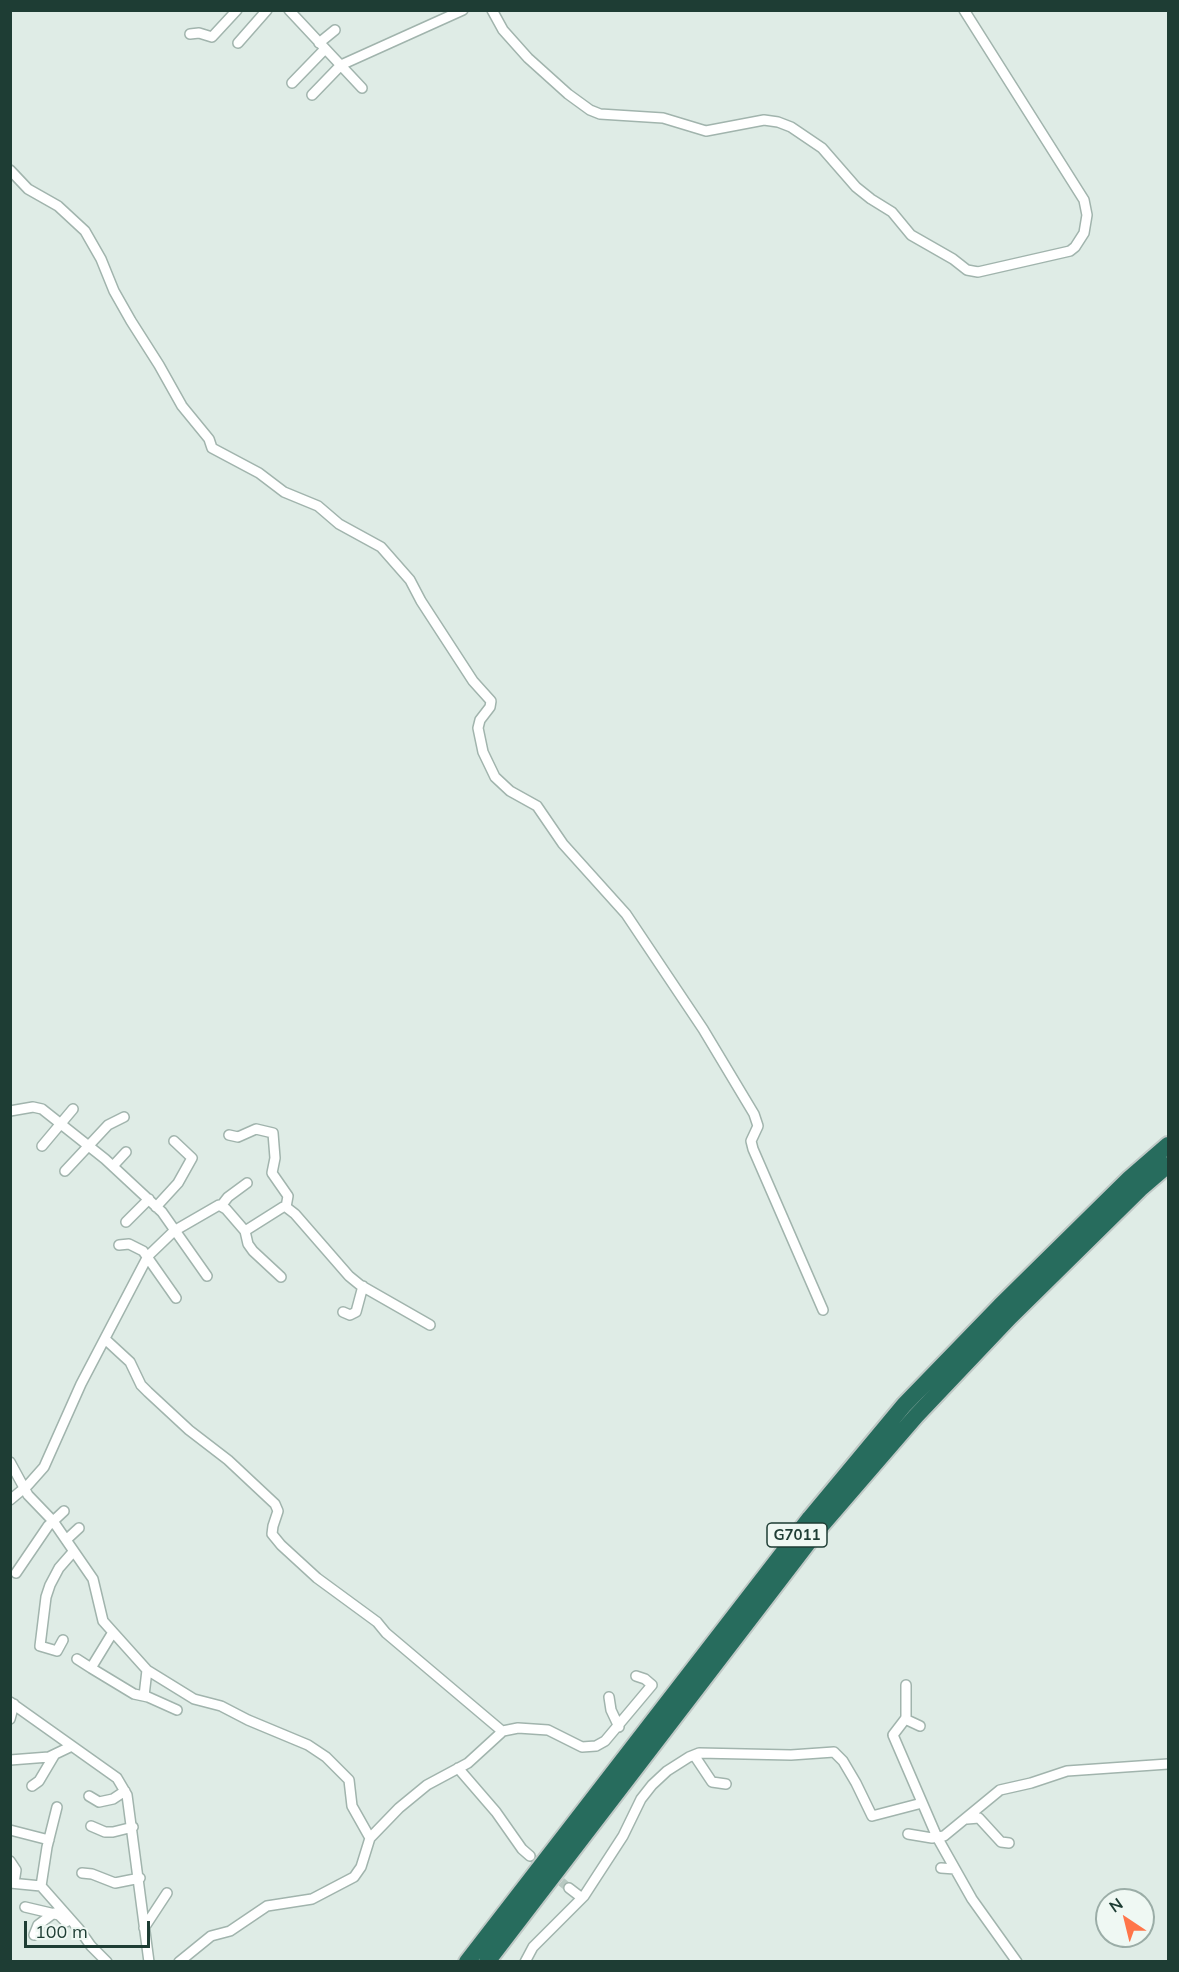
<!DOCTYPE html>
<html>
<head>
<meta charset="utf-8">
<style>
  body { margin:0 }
  #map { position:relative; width:1179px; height:1972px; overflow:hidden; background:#dfece6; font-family:Mulish,sans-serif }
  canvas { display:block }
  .frame { position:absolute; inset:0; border:12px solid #1e3d34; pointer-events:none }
  .north { position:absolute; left:1095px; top:1888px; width:60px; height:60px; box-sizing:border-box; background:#eff8f3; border:2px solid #9bada7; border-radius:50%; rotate:325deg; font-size:16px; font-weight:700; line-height:24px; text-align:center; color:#1e3d34 }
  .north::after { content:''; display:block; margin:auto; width:21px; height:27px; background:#ff7549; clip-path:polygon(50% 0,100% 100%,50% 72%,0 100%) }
  .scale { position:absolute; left:24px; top:1921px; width:126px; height:27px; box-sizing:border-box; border:3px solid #1e3d34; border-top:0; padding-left:8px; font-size:18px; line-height:21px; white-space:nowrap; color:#1e3d34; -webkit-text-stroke:4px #eff8f3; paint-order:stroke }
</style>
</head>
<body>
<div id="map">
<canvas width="1179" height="1972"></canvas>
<div class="frame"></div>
<div class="north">N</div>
<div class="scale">100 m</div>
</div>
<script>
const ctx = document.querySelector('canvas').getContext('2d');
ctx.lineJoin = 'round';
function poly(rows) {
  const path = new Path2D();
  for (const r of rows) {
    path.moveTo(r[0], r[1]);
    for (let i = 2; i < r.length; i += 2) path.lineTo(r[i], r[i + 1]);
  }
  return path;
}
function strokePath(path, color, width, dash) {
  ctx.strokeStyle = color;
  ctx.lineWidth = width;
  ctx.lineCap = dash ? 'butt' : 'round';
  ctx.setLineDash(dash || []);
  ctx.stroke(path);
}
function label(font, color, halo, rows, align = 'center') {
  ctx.font = font + ' Mulish,sans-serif';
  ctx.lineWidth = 5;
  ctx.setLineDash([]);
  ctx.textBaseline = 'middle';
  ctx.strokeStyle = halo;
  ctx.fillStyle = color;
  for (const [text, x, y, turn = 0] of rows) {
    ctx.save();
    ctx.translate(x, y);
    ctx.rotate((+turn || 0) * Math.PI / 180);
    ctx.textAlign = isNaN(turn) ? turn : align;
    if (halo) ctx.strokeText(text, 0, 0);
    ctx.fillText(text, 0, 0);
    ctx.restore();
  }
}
strokePath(poly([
  [530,1856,569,1888]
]), '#b8c9c2', 9, [9, 4.5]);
const minor = poly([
  [289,10,362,88],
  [492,10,503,30,528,58,568,94,590,110,600,114,663,118,706,131,764,120,778,122,791,127,822,148,856,187,871,199,892,212,911,235,953,259,967,270,978,272,1070,251,1075,247,1084,233,1087,215,1084,200,964,10],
  [190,34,199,33,212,37,237,10],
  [238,43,267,10],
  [319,43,335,30],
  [292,83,325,49],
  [312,95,341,65,463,10],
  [10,170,28,189,58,206,85,231,101,259,114,291,131,321,159,365,182,406,209,439,212,448,259,473,284,492,318,506,339,524,381,547,410,580,421,601,473,681,491,701,490,707,480,720,478,728,483,752,495,777,510,791,537,806,563,844,626,914,703,1029,754,1114,758,1126,751,1141,753,1149,823,1310],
  [10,1111,33,1107,42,1109,105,1159,162,1212,207,1276],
  [229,1135,238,1137,256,1129,273,1133,275,1158,272,1173,288,1196,286,1207],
  [42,1146,73,1109],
  [113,1166,126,1152],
  [65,1171,108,1125,124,1117],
  [221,1206,228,1197,247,1183],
  [156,1207,178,1183,192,1158,174,1141],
  [126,1222,149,1199],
  [245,1231,248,1244,253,1251,281,1277],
  [119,1245,129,1244,143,1251,176,1298],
  [343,1312,350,1315,356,1312,363,1286],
  [105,1339,130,1362,141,1385,148,1392,189,1430,228,1460,275,1504,278,1511,273,1526,272,1534,281,1545,317,1578,377,1622,386,1633,502,1731],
  [10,1462,28,1495,53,1521,93,1579,103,1621,147,1670,194,1699,221,1706,248,1720,308,1745,326,1757,349,1780,352,1806,370,1838],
  [10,1500,28,1485,44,1467,81,1384,148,1256,174,1231,219,1205,226,1209,245,1231,283,1207,286,1207,295,1214,349,1276,360,1285,430,1325],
  [66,1540,79,1528],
  [16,1573,48,1526,64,1511],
  [113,1632,91,1668,134,1694,148,1697,177,1710],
  [63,1640,57,1651,40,1646,46,1597,50,1585,59,1568,73,1552],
  [77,1659,91,1668],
  [906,1685,906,1718,893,1735,937,1837,972,1899,1017,1962],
  [144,1696,147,1670],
  [609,1697,611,1710,619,1727],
  [10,1702,117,1778,127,1795,149,1962],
  [10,1719,14,1704],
  [905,1719,920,1726],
  [694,1755,712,1782,726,1784],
  [10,1760,49,1757,72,1746],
  [458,1768,496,1812,522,1849,530,1856],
  [32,1786,39,1781,55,1754],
  [89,1796,99,1802,113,1799,125,1791],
  [57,1807,47,1847,41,1886,79,1929,91,1946,107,1962],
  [967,1819,979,1818,1001,1842,1009,1843],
  [91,1826,105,1832,113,1832,133,1827],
  [10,1830,49,1840],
  [908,1834,932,1838,944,1836,1000,1790,1031,1783,1067,1771,1168,1764],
  [10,1861,16,1870,14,1883],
  [941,1868,955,1869],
  [82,1873,92,1874,115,1883,140,1878],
  [10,1883,41,1886],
  [569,1888,582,1898],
  [25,1907,59,1915,66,1922],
  [144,1928,167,1893],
  [34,1935,38,1925,54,1913],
  [179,1962,211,1936,230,1931,267,1906,312,1899,354,1877,361,1867,370,1838,399,1808,427,1785,468,1763,503,1731,518,1728,548,1730,582,1747,596,1746,605,1741,652,1685,645,1679,636,1676],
  [525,1962,533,1947,584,1896,623,1836,641,1799,652,1785,667,1771,689,1757,699,1753,791,1755,834,1752,843,1761,856,1783,872,1816,922,1803]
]);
const motorway = poly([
  [467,1962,810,1518,904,1405,1000,1306,1130,1178,1168,1145],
  [487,1962,821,1526,916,1416,1010,1317,1140,1189,1168,1165]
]);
strokePath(minor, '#a1b4ad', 12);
strokePath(motorway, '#c0c9c6', 20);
strokePath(minor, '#fff', 9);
strokePath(motorway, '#276c5d', 16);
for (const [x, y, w] of [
  [797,1535,60]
]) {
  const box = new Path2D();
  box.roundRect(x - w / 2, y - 12, w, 24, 4.5);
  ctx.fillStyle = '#eff8f3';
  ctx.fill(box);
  strokePath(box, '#1e3d34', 1.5);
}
label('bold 15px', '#1e3d34', null, [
  ["G7011",797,1535]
]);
</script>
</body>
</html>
